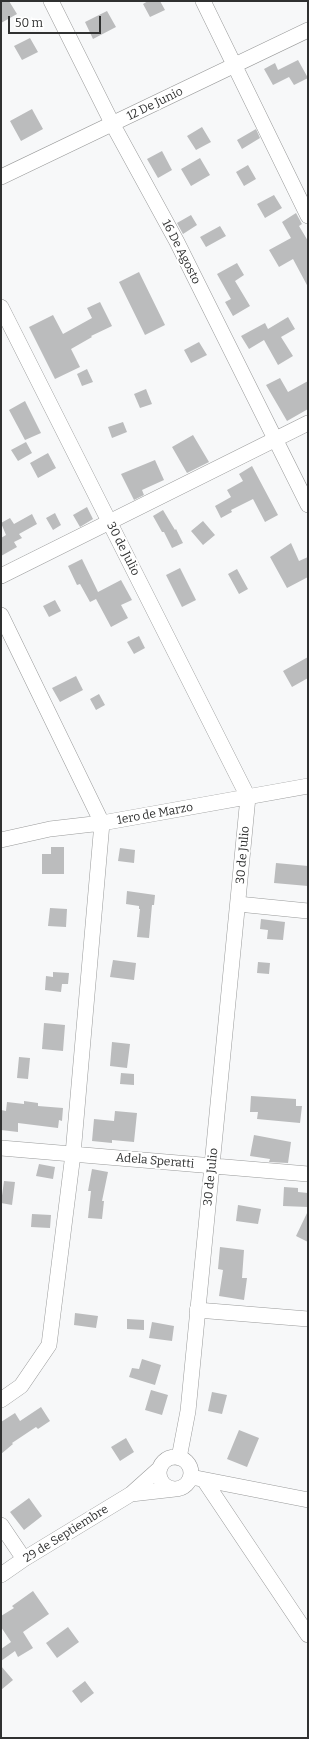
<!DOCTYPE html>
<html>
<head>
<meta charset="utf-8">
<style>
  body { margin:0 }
  #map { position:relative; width:309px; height:1739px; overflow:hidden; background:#f7f8f9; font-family:Bitter,serif }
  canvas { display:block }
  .frame { position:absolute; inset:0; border:2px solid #303131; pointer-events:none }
  .scale { position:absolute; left:8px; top:16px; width:93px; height:18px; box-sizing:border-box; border:2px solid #303131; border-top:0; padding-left:5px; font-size:12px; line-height:14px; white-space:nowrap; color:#303131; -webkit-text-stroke:3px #fff; paint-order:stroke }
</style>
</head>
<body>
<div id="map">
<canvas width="309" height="1739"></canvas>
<div class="frame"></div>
<div class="scale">50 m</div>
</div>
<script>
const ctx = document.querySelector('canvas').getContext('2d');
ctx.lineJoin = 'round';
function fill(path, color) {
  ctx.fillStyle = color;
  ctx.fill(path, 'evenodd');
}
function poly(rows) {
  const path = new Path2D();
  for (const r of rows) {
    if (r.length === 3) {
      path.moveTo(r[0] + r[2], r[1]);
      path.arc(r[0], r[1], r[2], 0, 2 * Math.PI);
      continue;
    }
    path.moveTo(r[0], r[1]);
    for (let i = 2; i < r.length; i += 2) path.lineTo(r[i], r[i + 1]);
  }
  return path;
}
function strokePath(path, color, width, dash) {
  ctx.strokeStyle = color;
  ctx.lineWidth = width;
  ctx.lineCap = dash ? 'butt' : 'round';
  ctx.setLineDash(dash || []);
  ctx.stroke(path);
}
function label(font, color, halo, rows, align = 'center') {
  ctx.font = font + ' Bitter,serif';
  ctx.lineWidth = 4;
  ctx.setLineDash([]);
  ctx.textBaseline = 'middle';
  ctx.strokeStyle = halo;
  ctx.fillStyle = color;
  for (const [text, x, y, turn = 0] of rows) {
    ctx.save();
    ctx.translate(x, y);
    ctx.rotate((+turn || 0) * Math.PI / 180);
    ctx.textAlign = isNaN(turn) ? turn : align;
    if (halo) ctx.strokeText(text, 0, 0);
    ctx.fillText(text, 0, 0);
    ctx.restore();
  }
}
fill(poly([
  [1,1,9,1,17,14,1,23],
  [148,1,160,1,165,10,150,17,143,4],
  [107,11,116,27,93,39,85,22],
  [30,38,38,52,22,60,14,46],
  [298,60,308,78,294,85,289,77,273,85,264,69,275,63,278,70],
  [32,109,43,129,21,141,10,121],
  [202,127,211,142,196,150,187,136],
  [256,129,260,138,242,149,237,140],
  [162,151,172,170,158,178,147,159],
  [200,158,210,175,191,186,181,169],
  [248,165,256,179,244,186,236,172],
  [274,195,282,208,265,218,257,204],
  [296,213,302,224,299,226,308,241,308,287,293,259,279,267,269,250,291,238,282,222],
  [191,215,197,225,183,234,177,223],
  [220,226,226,236,206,247,200,237],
  [237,263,244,275,235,281,250,306,233,316,225,302,231,299,217,274],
  [139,272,165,325,145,335,119,282],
  [100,302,112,326,91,336,92,337,71,349,80,367,55,379,29,327,53,315,63,334,92,318,87,308],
  [288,317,295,329,281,337,293,356,278,365,264,340,249,349,241,336,265,323,268,329],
  [199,342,207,355,191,363,184,350],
  [87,369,93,382,82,386,77,374],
  [280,378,288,392,308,381,308,409,287,421,266,385],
  [146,389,152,404,140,408,134,394],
  [25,401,41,433,25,440,9,410],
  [123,422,127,432,112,438,108,427],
  [193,435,209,462,187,473,172,447],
  [26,442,32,453,18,461,11,450],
  [48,453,56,468,38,478,30,463],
  [155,460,164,480,142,490,144,495,134,500,121,474],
  [252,466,278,515,265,522,253,499,231,510,232,512,221,518,215,506,231,497,227,490,243,481,239,474],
  [87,507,93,519,80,527,73,515],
  [163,510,175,530,176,529,183,543,172,548,164,532,162,532,153,516],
  [55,513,61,525,53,530,46,518],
  [32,514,37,524,19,534,22,538,14,542,17,547,1,556,1,538,6,535,1,523,10,518,14,524],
  [203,521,215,535,203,545,191,531],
  [291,543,299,561,308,557,308,577,287,588,270,557],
  [82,559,98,592,121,580,132,600,121,605,128,618,111,627,96,599,90,602,80,584,77,585,68,566],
  [180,568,196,600,182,607,166,575],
  [237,569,248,589,239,594,228,574],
  [55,600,61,611,49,617,43,606],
  [139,636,145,648,134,654,127,642],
  [308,657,308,678,292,687,283,671],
  [76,676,83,690,60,702,52,688],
  [99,694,105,705,96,710,90,699],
  [51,847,64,847,64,874,42,874,42,854,51,854],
  [120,848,135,850,134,863,118,861],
  [276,863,308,866,308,886,274,883],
  [127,891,155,895,154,905,152,905,149,938,137,937,140,909,139,909,139,906,126,904],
  [50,908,67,909,66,927,48,926],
  [261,919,285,922,283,940,267,939,268,930,260,929],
  [113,960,136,963,134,980,110,977],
  [258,962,270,963,269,974,257,973],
  [53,972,69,973,68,984,62,984,61,992,45,990,46,976,53,977],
  [44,1023,65,1025,63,1051,42,1049],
  [112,1042,130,1044,127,1068,110,1066],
  [19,1057,30,1058,28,1079,17,1078],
  [121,1073,134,1074,134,1085,120,1084],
  [251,1096,296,1099,296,1106,302,1106,300,1123,257,1119,258,1112,250,1112],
  [24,1101,38,1103,38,1106,63,1108,62,1121,59,1120,58,1128,18,1123,18,1132,1,1130,1,1110,6,1111,7,1102,24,1104],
  [115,1111,137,1113,134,1142,112,1140,112,1143,92,1141,94,1119,114,1121],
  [254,1135,291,1142,288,1163,269,1162,270,1159,250,1156],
  [39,1164,55,1167,53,1179,36,1176],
  [92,1169,108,1172,102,1201,104,1201,102,1219,88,1218,91,1191,88,1191],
  [4,1181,15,1182,12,1205,1,1203],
  [284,1187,298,1188,298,1192,308,1193,308,1207,283,1206],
  [238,1205,261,1209,258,1224,236,1221],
  [308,1211,308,1242,296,1236],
  [32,1214,51,1215,50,1228,31,1227],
  [220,1247,244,1250,242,1278,247,1278,244,1300,219,1296,223,1270,218,1269],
  [75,1313,98,1316,96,1328,74,1325],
  [127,1319,144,1320,144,1330,127,1329],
  [152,1322,174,1326,172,1341,149,1338],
  [142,1359,161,1365,155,1385,129,1377,132,1368,139,1369],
  [151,1390,168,1395,162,1415,145,1410],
  [212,1392,227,1395,222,1414,208,1411],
  [41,1407,50,1421,38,1429,36,1427,12,1443,13,1444,1,1454,1,1422,15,1413,20,1421],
  [239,1430,259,1438,247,1467,227,1459],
  [126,1438,134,1452,120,1461,111,1447],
  [29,1498,42,1516,24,1530,10,1512],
  [33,1591,49,1614,23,1632,33,1648,18,1657,15,1651,1,1661,1,1649,11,1642,1,1627,1,1616,14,1608,12,1606],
  [68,1627,79,1642,57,1658,46,1643],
  [1,1666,13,1680,1,1690],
  [85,1681,94,1693,81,1703,72,1691]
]), '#bbbcbd');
const minor = poly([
  [51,1,113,125,177,242,308,505],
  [203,1,308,216],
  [1,177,308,30],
  [1,307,248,797,188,1411,179,1458],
  [1,576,308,423],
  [1,615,102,823,73,1154,49,1345,21,1386,1,1400],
  [1,840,50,829,102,823,308,786],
  [238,904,308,911],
  [1,1148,308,1174],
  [197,1310,308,1319],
  [175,1473,16],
  [191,1477,308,1500],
  [204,1480,308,1635],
  [131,1494,175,1489],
  [1,1525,24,1559],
  [1,1575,24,1559,131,1494,160,1468]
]);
strokePath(minor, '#999a9a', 16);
strokePath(minor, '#fff', 15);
label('12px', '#303131', '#fff', [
  ["12 De Junio",155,104,-26],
  ["16 De Agosto",181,252,63],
  ["30 de Julio",123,549,63],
  ["1ero de Marzo",155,814,-10],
  ["30 de Julio",243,855,-85],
  ["Adela Speratti",155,1161,5],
  ["30 de Julio",211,1177,-84],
  ["29 de Septiembre",66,1534,-32]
]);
</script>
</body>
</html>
